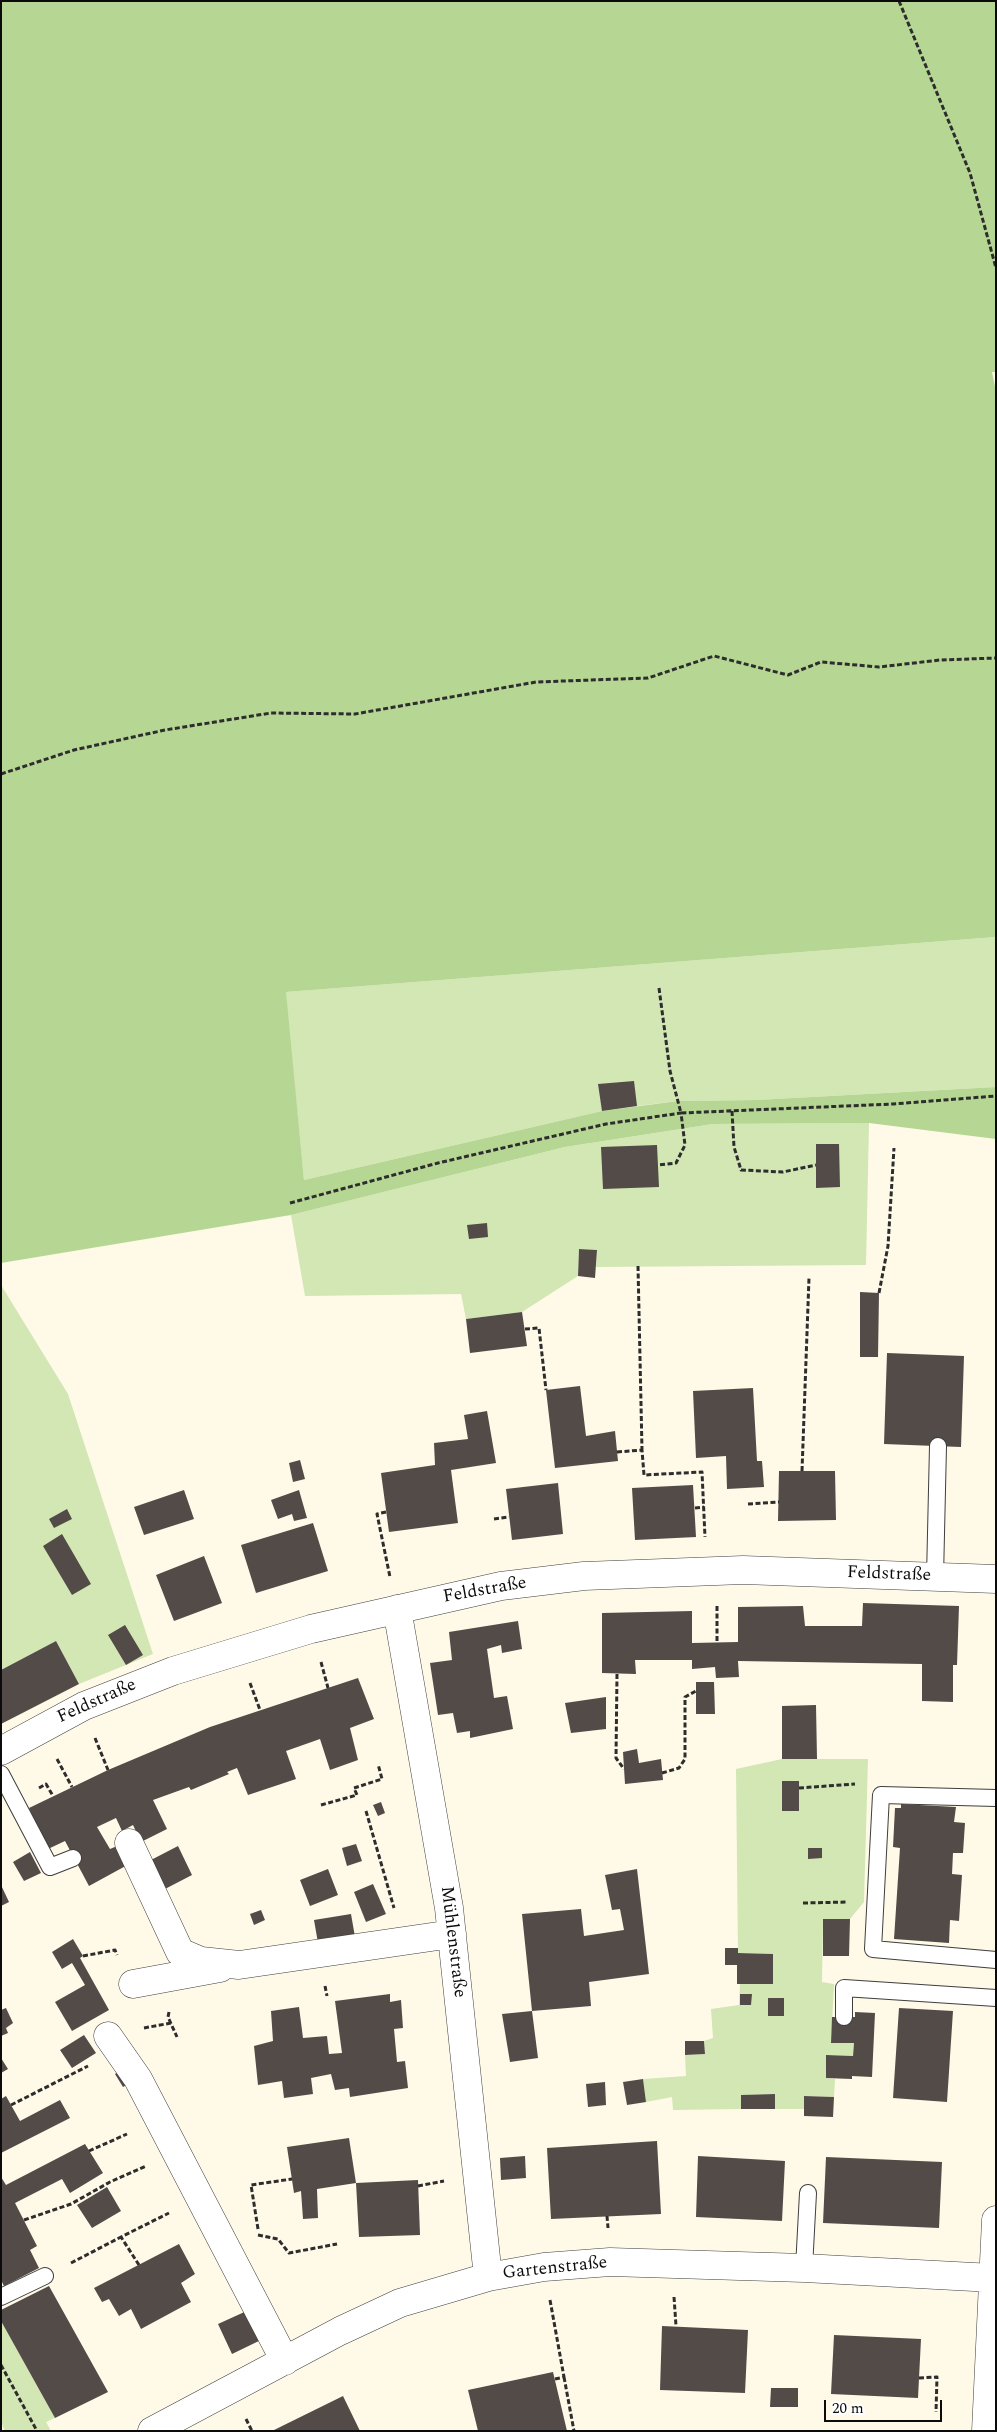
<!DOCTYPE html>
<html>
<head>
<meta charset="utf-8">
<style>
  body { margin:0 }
  #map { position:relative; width:997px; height:2432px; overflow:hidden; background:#fff9e8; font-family:Spectral,serif }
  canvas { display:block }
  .frame { position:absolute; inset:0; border:2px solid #0b0b0b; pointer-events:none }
  .scale { position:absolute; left:824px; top:2400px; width:118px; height:22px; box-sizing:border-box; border:2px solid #0b0b0b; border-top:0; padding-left:6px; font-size:15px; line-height:18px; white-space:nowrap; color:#0b0b0b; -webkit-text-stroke:4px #fff; paint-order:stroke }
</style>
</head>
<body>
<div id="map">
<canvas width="997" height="2432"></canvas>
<div class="frame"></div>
<div class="scale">20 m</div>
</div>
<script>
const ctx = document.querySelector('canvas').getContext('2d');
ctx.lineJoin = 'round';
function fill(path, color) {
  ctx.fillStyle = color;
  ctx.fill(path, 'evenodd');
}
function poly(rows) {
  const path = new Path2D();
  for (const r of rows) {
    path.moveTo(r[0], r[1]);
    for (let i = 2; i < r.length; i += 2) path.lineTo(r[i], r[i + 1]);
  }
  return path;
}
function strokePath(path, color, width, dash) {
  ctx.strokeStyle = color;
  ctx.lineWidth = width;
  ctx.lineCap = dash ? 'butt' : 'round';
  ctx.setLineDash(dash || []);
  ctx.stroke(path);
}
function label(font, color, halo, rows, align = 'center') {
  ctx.font = font + ' Spectral,serif';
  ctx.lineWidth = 5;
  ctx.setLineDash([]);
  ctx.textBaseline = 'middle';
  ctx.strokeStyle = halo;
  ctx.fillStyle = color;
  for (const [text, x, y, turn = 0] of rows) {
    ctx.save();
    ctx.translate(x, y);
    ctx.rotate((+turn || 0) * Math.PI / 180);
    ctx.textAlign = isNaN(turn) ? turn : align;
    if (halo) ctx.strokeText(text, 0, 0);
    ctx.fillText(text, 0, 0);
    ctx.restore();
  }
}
fill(poly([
  [996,937,996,1087,756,1100,678,1101,637,1106,602,1111,304,1180,285,992],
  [869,1123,866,1265,596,1267,597,1250,579,1249,578,1276,522,1312,466,1319,461,1294,305,1296,291,1215,565,1147,713,1124],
  [1,1285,68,1394,153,1654,79,1684,56,1641,1,1670],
  [782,1759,868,1759,864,1902,850,1919,823,1919,822,1982,834,1984,831,2042,854,2043,853,2056,826,2055,826,2078,835,2079,834,2097,805,2096,804,2109,775,2109,775,2094,741,2095,741,2109,673,2110,672,2097,646,2102,643,2079,686,2076,685,2055,705,2054,704,2041,713,2038,711,2009,739,2005,740,1984,773,1984,773,1954,738,1953,736,1769],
  [1,2321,55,2418,46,2422,51,2431,5,2431,1,2422]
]), '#d2e7b4');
fill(poly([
  [1,1,996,1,996,372,992,372,996,391,996,937,286,992,304,1180,602,1111,678,1101,756,1100,996,1087,996,1139,869,1123,713,1124,565,1147,291,1215,1,1263]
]), '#b6d794');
fill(poly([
  [634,1081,637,1106,602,1111,598,1084],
  [816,1144,839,1144,840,1187,816,1188],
  [657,1145,659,1187,603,1189,601,1147],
  [487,1223,488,1237,469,1239,467,1225],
  [579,1249,597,1250,595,1278,578,1276],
  [860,1292,879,1293,878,1357,860,1357],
  [522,1312,527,1346,470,1353,466,1319],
  [887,1353,964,1356,961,1447,884,1444],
  [580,1386,586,1436,615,1431,618,1461,555,1468,546,1390],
  [753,1388,757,1461,762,1461,764,1487,727,1489,726,1456,696,1458,693,1391],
  [487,1411,496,1463,451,1470,458,1523,389,1532,381,1473,435,1465,434,1443,468,1439,464,1415],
  [300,1460,305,1479,293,1482,289,1463],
  [779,1471,835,1471,836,1520,778,1521],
  [558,1483,563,1534,512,1540,506,1489],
  [693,1485,696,1537,635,1540,632,1488],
  [184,1490,194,1519,144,1535,134,1507],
  [299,1490,307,1518,294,1521,292,1514,278,1519,271,1500],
  [67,1509,72,1519,54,1528,49,1519],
  [313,1523,328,1571,256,1593,241,1545],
  [62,1534,91,1584,72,1595,43,1546],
  [204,1556,222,1603,174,1621,156,1575],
  [863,1603,959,1606,957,1665,953,1665,953,1702,922,1701,922,1664,738,1661,739,1677,716,1678,715,1667,692,1669,692,1660,635,1660,636,1674,602,1673,602,1613,692,1611,692,1643,738,1642,738,1607,803,1606,805,1626,862,1626],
  [518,1621,522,1649,502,1653,501,1645,487,1649,494,1698,507,1696,513,1729,470,1738,470,1731,457,1733,453,1713,438,1715,430,1663,452,1660,449,1632],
  [125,1625,143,1655,126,1665,108,1635],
  [56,1641,79,1684,1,1724,1,1670],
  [358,1678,374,1719,350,1728,358,1760,330,1770,320,1739,286,1751,296,1779,248,1795,237,1768,227,1772,229,1774,191,1790,189,1787,153,1800,167,1829,141,1842,133,1825,122,1831,116,1818,97,1827,110,1849,122,1844,131,1863,89,1886,65,1841,48,1849,29,1808,108,1770,210,1727],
  [696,1682,714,1682,715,1714,696,1714],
  [606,1697,606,1729,571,1733,565,1703],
  [816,1705,817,1759,782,1759,782,1706],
  [637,1749,639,1763,661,1759,663,1780,625,1784,623,1752],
  [782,1781,799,1781,799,1811,782,1811],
  [381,1802,385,1813,378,1816,373,1805],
  [901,1804,956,1807,954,1822,965,1823,963,1853,953,1853,952,1874,962,1875,959,1921,950,1920,949,1943,894,1939,900,1848,893,1847,895,1808,901,1808],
  [356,1844,362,1861,347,1866,342,1848],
  [178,1846,192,1875,165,1889,151,1860],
  [808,1848,822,1848,822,1858,808,1859],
  [30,1852,41,1873,24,1881,13,1862],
  [328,1869,338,1895,310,1906,300,1880],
  [637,1869,649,1974,589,1982,591,2006,532,2011,522,1914,581,1909,584,1936,624,1930,620,1909,612,1910,605,1875],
  [373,1884,386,1914,366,1922,354,1892],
  [1,1885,9,1902,1,1906],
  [261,1910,265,1920,254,1925,250,1914],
  [351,1914,355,1937,318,1943,314,1920],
  [823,1919,850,1919,849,1956,823,1956],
  [73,1939,83,1956,80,1958,109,2010,72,2031,55,2002,85,1985,72,1963,62,1969,52,1952],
  [725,1948,738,1948,738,1953,773,1954,773,1984,737,1984,737,1965,725,1965],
  [390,1994,390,2002,401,2000,403,2028,394,2029,397,2062,405,2061,408,2088,350,2097,349,2088,335,2090,331,2074,311,2078,313,2094,284,2098,282,2081,258,2085,254,2046,273,2041,271,2011,299,2007,303,2038,327,2036,329,2054,342,2053,335,2001],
  [740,1994,752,1994,751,2005,740,2005],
  [768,1998,784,1998,784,2016,768,2016],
  [6,2008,13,2023,6,2028,8,2033,1,2036,1,2010],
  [899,2008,953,2011,947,2102,893,2098],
  [532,2011,538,2058,510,2062,502,2014],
  [855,2012,875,2013,872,2077,852,2076,852,2079,826,2078,826,2055,853,2056,854,2043,831,2043,832,2017,855,2017],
  [84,2035,96,2053,72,2068,60,2050],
  [685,2041,704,2041,705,2054,685,2055],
  [1,2058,8,2069,1,2073],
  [124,2068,132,2082,123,2087,115,2074],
  [643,2079,646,2102,627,2105,623,2082],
  [605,2082,606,2105,588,2107,586,2084],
  [775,2094,775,2109,741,2109,741,2095],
  [6,2096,20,2121,60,2100,70,2118,1,2153,1,2099],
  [804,2096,834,2097,833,2117,804,2116],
  [349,2138,356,2183,317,2189,318,2218,303,2219,301,2191,294,2193,287,2147],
  [657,2141,661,2214,551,2219,547,2148],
  [85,2144,103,2173,70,2193,62,2179,15,2203,37,2246,30,2250,39,2268,4,2286,1,2280,1,2177,6,2185],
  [525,2156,526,2178,501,2180,500,2158],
  [698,2156,785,2161,782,2221,696,2217],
  [826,2157,942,2162,939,2228,823,2223],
  [418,2180,420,2235,359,2237,356,2183],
  [107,2187,121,2211,92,2228,77,2205],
  [179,2244,195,2274,181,2283,191,2302,141,2329,131,2309,119,2316,109,2299,102,2302,94,2288],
  [49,2286,108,2392,55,2418,1,2321,1,2310],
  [251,2309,265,2338,232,2354,218,2324],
  [662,2326,748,2330,745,2393,660,2390],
  [834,2335,921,2339,918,2398,831,2394],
  [553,2372,567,2431,478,2431,468,2390],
  [771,2388,798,2388,798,2407,770,2407],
  [343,2396,360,2431,272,2431]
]), '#534b47');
const lane = poly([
  [935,1577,938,1446],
  [1,1774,50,1867,73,1858],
  [996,1798,881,1795,873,1949,996,1960],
  [844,2017,844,1988,996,1998],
  [804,2268,808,2193],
  [1,2297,45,2276]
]);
const street = poly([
  [397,1609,449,1908,488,2277],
  [1,1751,84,1706,173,1671,311,1629,501,1586,584,1576,743,1570,996,1579],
  [129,1843,180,1952,201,1961,239,1965,452,1934],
  [133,1984,220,1968],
  [108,2036,138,2079,285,2361],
  [152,2431,340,2331,400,2303,488,2277,544,2267,610,2262,804,2268,993,2278],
  [986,2431,996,2220]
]);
strokePath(lane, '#3e3e3e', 18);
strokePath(street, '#3e3e3e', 29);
strokePath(poly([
  [899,1,970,173,996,268],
  [1,774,74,750,165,730,271,713,355,714,536,682,648,678,714,656,788,675,821,662,879,667,940,660,996,658],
  [659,988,670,1071,681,1113,893,1104,996,1096],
  [732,1111,734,1147,741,1170,783,1172,816,1165],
  [290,1203,438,1163,606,1124,681,1113,685,1145,676,1163,658,1165],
  [638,1266,642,1450],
  [879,1293,888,1246,894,1148],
  [525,1329,539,1328,546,1390],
  [617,1452,642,1450,644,1475,702,1472,705,1537],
  [802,1471,809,1278],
  [748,1504,779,1502],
  [695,1508,704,1507],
  [386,1512,377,1514,390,1577],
  [494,1519,509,1517],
  [717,1606,717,1643],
  [321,1662,328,1688],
  [617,1674,616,1758,624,1769],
  [250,1683,260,1710],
  [95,1738,108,1770],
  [57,1759,72,1787],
  [662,1773,679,1768,685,1759,685,1697,696,1691],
  [39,1788,46,1784,53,1796],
  [799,1788,855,1784],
  [321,1805,357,1795,354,1788,382,1779,378,1764],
  [366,1811,394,1908],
  [803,1903,848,1902],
  [83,1956,115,1950,117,1955],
  [325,1986,327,1996],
  [169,2012,168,2017,177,2037],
  [144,2028,171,2023],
  [11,2105,88,2066],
  [89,2151,127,2134],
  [418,2186,444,2181],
  [607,2216,608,2228],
  [24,2220,71,2204,110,2182,146,2166],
  [258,2229,251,2185,292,2179],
  [258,2235,278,2239,289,2253,337,2244],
  [71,2263,121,2237],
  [139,2265,121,2237,169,2213],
  [674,2297,676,2326],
  [550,2300,564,2377,555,2379],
  [1,2365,37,2431],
  [564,2377,574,2431],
  [919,2378,937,2377,936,2412],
  [246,2419,252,2431]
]), '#2d2d2d', 3, [5, 2.5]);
strokePath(lane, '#fff', 16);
strokePath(street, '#fff', 28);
label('18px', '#0b0b0b', '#fff', [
  ["Feldstraße",889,1575,2],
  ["Feldstraße",485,1591,-10],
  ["Feldstraße",97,1702,-24],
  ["Mühlenstraße",452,1942,83],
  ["Gartenstraße",555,2269,-6]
]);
</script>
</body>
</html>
